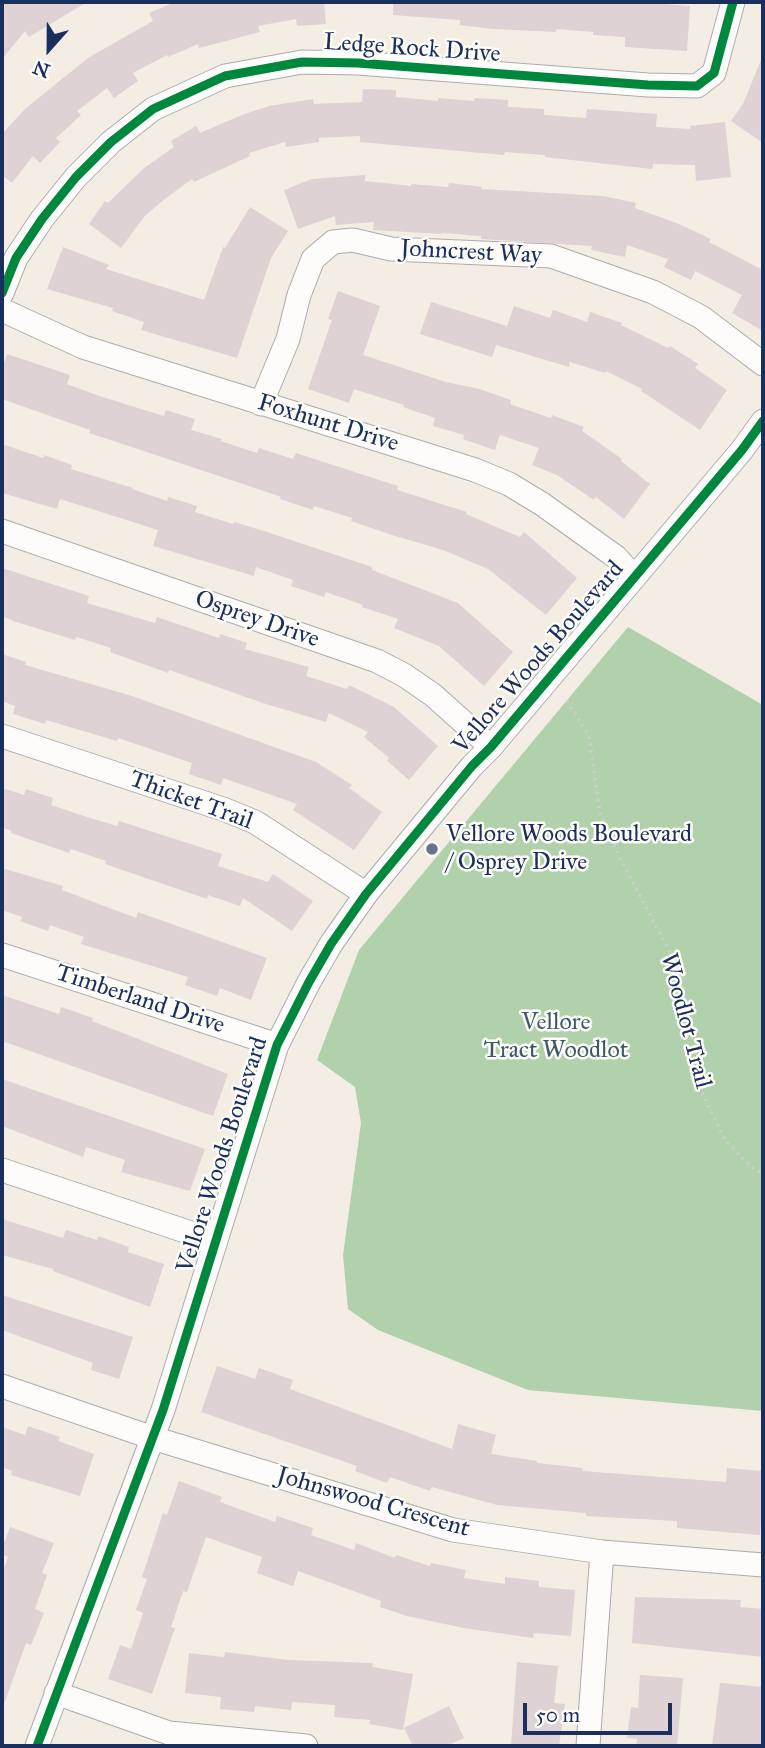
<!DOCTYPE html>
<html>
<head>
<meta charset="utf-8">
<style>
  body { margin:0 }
  #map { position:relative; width:765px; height:1748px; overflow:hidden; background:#f3ede4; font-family:"IM FELL Great Primer",serif }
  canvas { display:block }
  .frame { position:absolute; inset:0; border:4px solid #1b2f5e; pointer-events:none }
  .north { position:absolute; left:14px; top:14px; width:70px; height:70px; -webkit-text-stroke:5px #fdfcf7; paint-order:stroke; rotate:201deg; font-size:19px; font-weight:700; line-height:28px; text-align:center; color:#1b2f5e }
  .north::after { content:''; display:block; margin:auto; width:24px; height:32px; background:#1b2f5e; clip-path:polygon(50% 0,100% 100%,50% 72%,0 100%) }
  .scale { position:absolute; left:523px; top:1703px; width:149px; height:32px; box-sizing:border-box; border:4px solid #1b2f5e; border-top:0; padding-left:9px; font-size:21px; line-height:24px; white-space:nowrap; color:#1b2f5e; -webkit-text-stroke:5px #fdfcf7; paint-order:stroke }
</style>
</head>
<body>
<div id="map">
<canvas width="765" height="1748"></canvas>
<div class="frame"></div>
<div class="north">N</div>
<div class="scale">50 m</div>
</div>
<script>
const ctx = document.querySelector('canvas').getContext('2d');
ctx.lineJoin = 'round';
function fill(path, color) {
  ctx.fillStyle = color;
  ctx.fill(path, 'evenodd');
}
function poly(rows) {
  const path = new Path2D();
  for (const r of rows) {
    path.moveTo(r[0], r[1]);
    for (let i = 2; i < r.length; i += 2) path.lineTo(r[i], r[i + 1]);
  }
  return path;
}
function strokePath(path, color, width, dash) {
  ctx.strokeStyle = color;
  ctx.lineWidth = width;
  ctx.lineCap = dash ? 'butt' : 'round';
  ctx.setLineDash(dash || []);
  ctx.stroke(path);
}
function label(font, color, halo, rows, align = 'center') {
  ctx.font = font + ' "IM FELL Great Primer",serif';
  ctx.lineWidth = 5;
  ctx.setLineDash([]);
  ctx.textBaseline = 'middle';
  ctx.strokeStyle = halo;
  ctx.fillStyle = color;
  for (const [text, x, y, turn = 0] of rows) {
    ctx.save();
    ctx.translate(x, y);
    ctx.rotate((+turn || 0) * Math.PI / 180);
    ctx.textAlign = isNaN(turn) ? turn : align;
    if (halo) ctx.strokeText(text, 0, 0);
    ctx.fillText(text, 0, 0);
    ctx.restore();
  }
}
fill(poly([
  [628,627,763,705,763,1411,528,1390,378,1330,348,1309,343,1255,361,1123,355,1087,317,1060,359,950]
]), '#b0d1ab');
fill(poly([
  [2,2,87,2,29,37,25,31,2,59],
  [175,2,324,2,326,24,297,26,296,19,258,26,260,32,199,48,198,44,168,57,167,55,133,73,138,81,114,98,107,88,77,111,81,115,56,138,60,142,40,163,33,156,12,183,2,175,2,134,25,109,88,58,153,21,149,13],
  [393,2,640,2,690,6,687,51,625,47,625,37,593,35,593,32,556,29,556,32,493,29,460,25,460,20,393,15],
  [763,55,763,143,731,121,743,104],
  [363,89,396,90,396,97,438,101,438,98,474,101,475,98,508,100,508,107,544,109,544,115,586,118,587,109,657,114,656,127,691,129,690,126,725,122,731,177,696,181,695,165,653,164,652,169,545,157,545,155,505,152,504,155,360,142,360,136,319,138,319,142,286,147,285,142,249,153,250,156,194,182,192,179,162,201,144,217,121,248,89,224,105,201,108,203,144,168,174,147,171,141,196,126,200,133,242,115,269,106,313,99,314,104,362,102],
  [365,175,365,181,411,186,411,184,448,187,449,183,482,187,481,189,603,196,636,203,635,208,679,224,711,239,709,242,763,270,763,331,732,313,742,295,695,271,691,280,664,267,668,259,627,245,625,257,591,250,592,246,481,239,481,236,441,233,441,234,373,230,374,222,336,225,335,216,298,229,284,190,312,179],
  [250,207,288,231,271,258,237,358,141,330,144,322,112,311,113,308,47,289,63,247,109,265,106,269,204,300,223,247,225,248],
  [338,291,380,306,363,355,446,382,479,389,511,400,510,404,551,418,552,415,584,427,582,431,622,459,621,461,650,484,624,519,596,497,594,500,557,475,532,465,539,448,500,435,495,450,463,439,464,435,433,426,435,418,403,407,404,405,354,389,349,403,308,389,332,320,328,319],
  [431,302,507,326,514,306,550,318,553,310,587,322,590,312,622,323,621,325,668,348,670,346,698,364,695,368,727,390,700,430,641,391,642,389,606,371,605,373,570,362,569,367,496,345,492,357,420,334],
  [7,354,70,375,67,384,99,396,164,416,166,410,195,419,191,430,222,439,221,441,257,453,259,448,293,459,296,453,398,486,397,490,467,512,466,514,520,537,524,532,577,578,546,615,488,569,443,550,392,535,351,521,352,518,314,506,313,510,280,499,281,497,246,485,89,433,90,430,2,399,2,370],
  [2,444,43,458,44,455,72,465,71,469,133,488,132,489,167,501,168,497,197,506,195,512,233,524,234,522,267,532,372,567,372,570,458,603,513,652,484,686,439,646,394,628,398,619,362,607,363,605,326,592,324,597,291,586,293,580,256,567,254,576,153,546,158,530,60,499,57,509,2,493],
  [2,568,89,596,87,603,155,623,157,617,219,638,220,634,247,643,245,649,309,667,306,676,347,689,349,685,394,707,438,746,409,780,387,761,389,758,364,737,368,732,329,713,326,722,263,703,169,670,168,673,110,652,111,648,76,637,75,640,16,622,2,616],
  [2,654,26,662,25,665,132,696,316,762,352,785,349,788,382,812,354,850,293,810,297,804,223,778,221,785,189,774,192,763,118,738,117,741,46,720,45,724,13,714,15,706,2,701],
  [2,788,24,795,26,789,53,798,51,805,87,817,117,826,119,821,222,854,218,866,268,882,273,874,313,901,292,931,243,898,240,906,208,895,207,899,105,864,106,861,71,849,69,853,11,833,11,831,2,827],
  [2,868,63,886,62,890,136,918,138,912,267,958,251,1000,220,988,217,996,185,985,188,977,81,944,84,937,50,925,48,931,20,921,22,917,2,910],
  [2,995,59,1014,61,1007,93,1018,92,1021,228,1074,213,1116,2,1041],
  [2,1079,205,1149,190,1191,121,1172,125,1160,86,1147,83,1157,2,1126],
  [2,1219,63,1238,66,1230,97,1240,98,1236,129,1247,128,1252,164,1264,150,1307,53,1271,53,1269,2,1255],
  [2,1295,133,1337,119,1379,91,1370,93,1363,2,1330],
  [217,1366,255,1379,259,1368,293,1380,290,1389,452,1449,458,1424,496,1435,491,1454,537,1461,537,1463,583,1468,582,1471,726,1482,727,1468,763,1471,760,1535,677,1528,677,1521,586,1516,586,1513,497,1505,432,1487,430,1491,390,1477,387,1483,355,1471,357,1466,201,1412],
  [28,1426,60,1437,58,1441,94,1454,80,1496,11,1475,12,1471,2,1467,2,1427,25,1435],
  [179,1481,222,1497,220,1502,275,1522,277,1516,313,1528,311,1535,354,1550,356,1543,395,1558,396,1555,430,1566,431,1563,466,1570,464,1578,505,1584,505,1577,539,1581,539,1587,575,1590,571,1636,534,1633,533,1638,464,1628,407,1616,380,1607,381,1601,298,1571,293,1586,257,1573,262,1557,206,1537,187,1592,183,1591,171,1627,175,1628,152,1694,108,1679,120,1645,131,1649,143,1613,136,1610,147,1579,142,1577,163,1513,167,1515],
  [10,1527,54,1543,42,1573,47,1575,35,1609,44,1613,31,1645,26,1643,4,1704,2,1704,2,1574,8,1557,2,1554,2,1549],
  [635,1597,741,1600,740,1607,763,1609,763,1657,632,1643],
  [225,1652,288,1660,373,1663,372,1667,413,1674,403,1730,369,1724,370,1720,334,1717,335,1705,292,1702,291,1710,255,1706,254,1712,220,1709,221,1697,185,1693,189,1653,224,1657],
  [517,1662,558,1666,554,1703,565,1704,559,1746,511,1746],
  [640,1675,683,1678,677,1746,636,1746,637,1739,627,1738,631,1707,638,1708],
  [720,1683,763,1687,761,1746,712,1746],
  [449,1706,464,1738,446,1746,413,1746,404,1728]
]), '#ded2d4');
const minor = poly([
  [2,293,16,258,42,219,76,177,111,142,153,109,225,76,302,62,358,63,648,85,697,86,714,73,733,2],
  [2,310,83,347,475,470,509,484,542,504,616,557,634,577],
  [261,404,288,339,299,295,313,259,333,242,353,240,391,249,551,256,653,292,701,317,763,364],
  [2,531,377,661,404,675,433,695,491,747],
  [2,736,223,809,255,822,366,894],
  [2,955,277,1045],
  [2,1170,215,1241],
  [2,1386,153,1438,453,1530,602,1552,763,1565],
  [56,1693,169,1733,306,1746],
  [37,1746,163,1410,277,1045,309,982,331,944,366,894,472,766,491,747,742,450,763,421],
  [588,1746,602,1552]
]);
strokePath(minor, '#adacad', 25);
strokePath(poly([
  [567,701,589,736,600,813,619,856,676,964,691,1025,700,1088,725,1140,750,1166,763,1174]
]), '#ceced0', 3.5, [2, 5]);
strokePath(minor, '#fdfcfb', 23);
strokePath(poly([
  [2,293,16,258,42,219,76,177,111,142,153,109,225,76,302,62,358,63,648,85,697,86,714,73,733,2],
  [37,1746,163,1410,277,1045,309,982,331,944,366,894,472,766,491,747,742,450,763,421]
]), '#00873e', 9);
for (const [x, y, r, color] of [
  [432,849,7,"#67728d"]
]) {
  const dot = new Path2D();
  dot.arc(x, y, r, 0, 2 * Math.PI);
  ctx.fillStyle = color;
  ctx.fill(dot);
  strokePath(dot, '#fdfcf7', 2.5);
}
label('24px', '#1b2f5e', '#fdfcf7', [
  ["Ledge Rock Drive",412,49,4],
  ["Johncrest Way",471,253,3],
  ["Foxhunt Drive",328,424,17],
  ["Osprey Drive",257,620,19],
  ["Vellore Woods Boulevard",539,658,-49],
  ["Thicket Trail",191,801,20],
  ["Timberland Drive",140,1000,18],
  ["Woodlot Trail",685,1021,75],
  ["Vellore Woods Boulevard",223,1155,-72],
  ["Johnswood Crescent",373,1503,16]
]);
label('24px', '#1b2f5e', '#fdfcf7', [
  ["Vellore Woods Boulevard",446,835],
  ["/ Osprey Drive",446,863]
], 'left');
label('24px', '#3a5a6b', '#fdfcf7', [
  ["Vellore",556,1023],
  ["Tract Woodlot",556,1051]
]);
</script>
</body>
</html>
